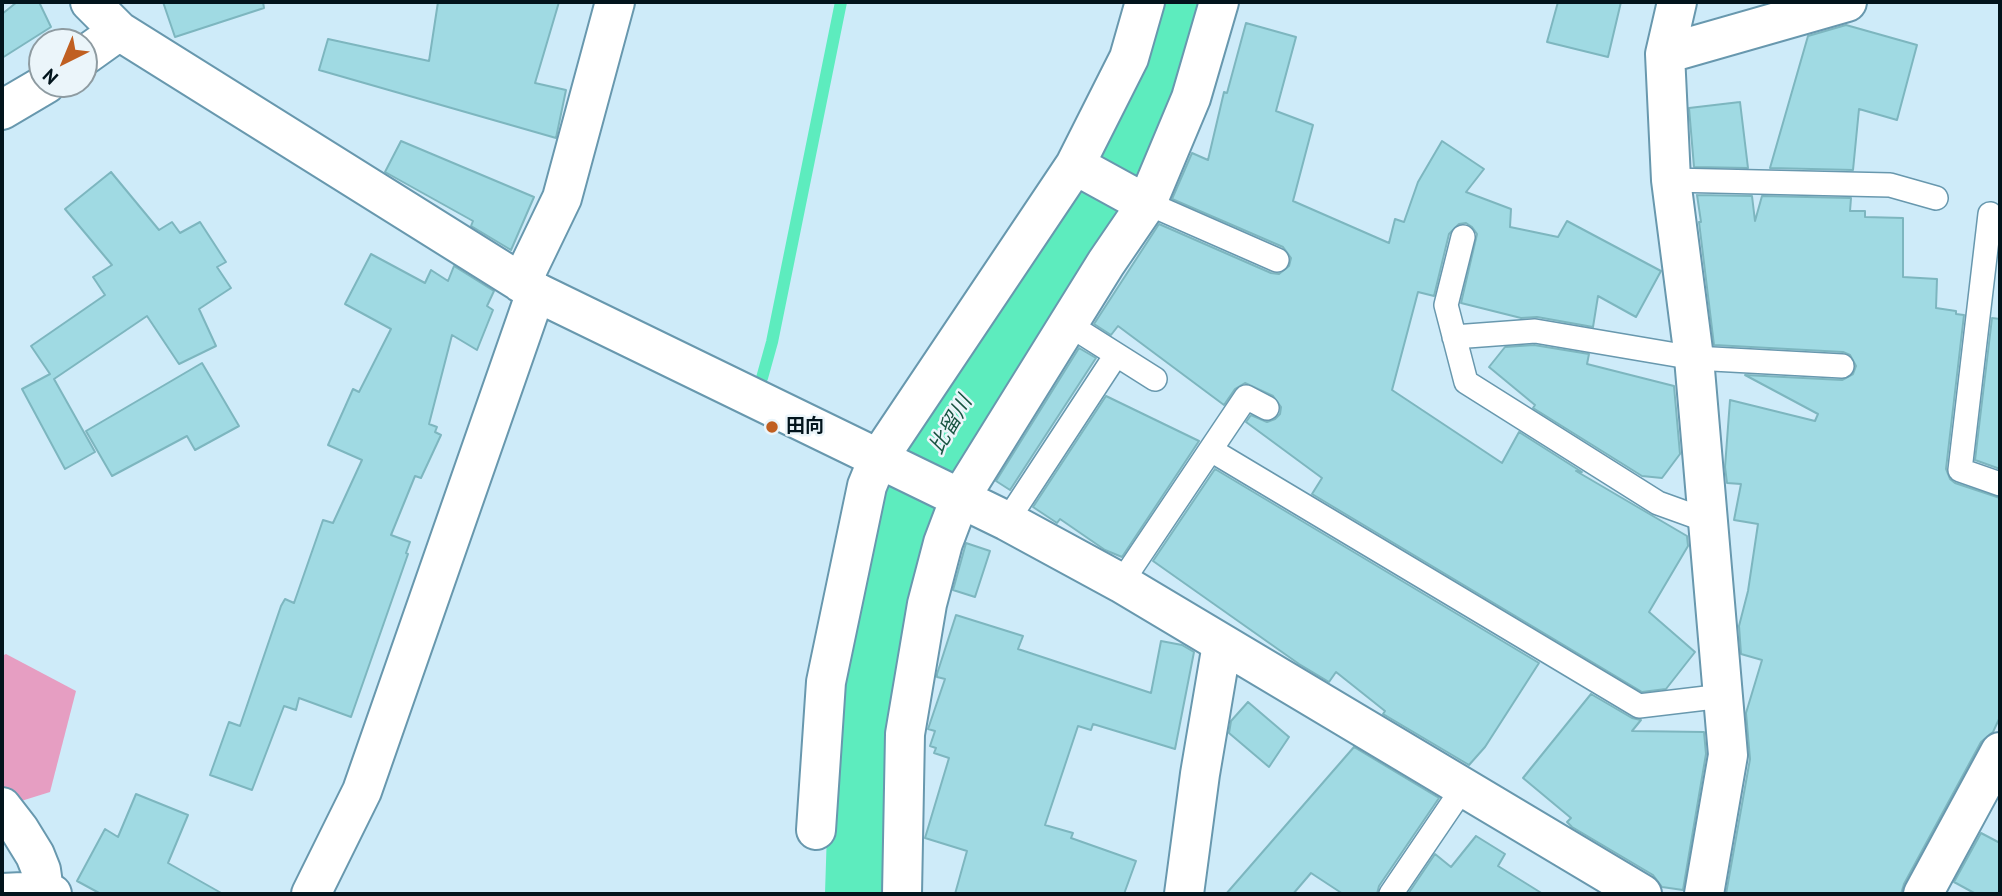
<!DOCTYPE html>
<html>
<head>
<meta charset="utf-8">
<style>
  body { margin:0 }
  #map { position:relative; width:2002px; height:896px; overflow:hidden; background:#ceebf9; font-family:"PT Sans",sans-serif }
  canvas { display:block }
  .frame { position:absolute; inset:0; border:4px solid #02141c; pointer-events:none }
  .north { position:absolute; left:28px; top:28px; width:70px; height:70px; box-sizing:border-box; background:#ebf5fa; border:2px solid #8e9ba1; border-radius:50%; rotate:223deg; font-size:19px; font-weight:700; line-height:28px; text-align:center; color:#02141c }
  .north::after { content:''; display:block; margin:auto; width:24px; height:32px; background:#c05f21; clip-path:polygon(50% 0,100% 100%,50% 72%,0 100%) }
</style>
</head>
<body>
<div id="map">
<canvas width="2002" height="896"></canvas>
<div class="frame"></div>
<div class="north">N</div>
</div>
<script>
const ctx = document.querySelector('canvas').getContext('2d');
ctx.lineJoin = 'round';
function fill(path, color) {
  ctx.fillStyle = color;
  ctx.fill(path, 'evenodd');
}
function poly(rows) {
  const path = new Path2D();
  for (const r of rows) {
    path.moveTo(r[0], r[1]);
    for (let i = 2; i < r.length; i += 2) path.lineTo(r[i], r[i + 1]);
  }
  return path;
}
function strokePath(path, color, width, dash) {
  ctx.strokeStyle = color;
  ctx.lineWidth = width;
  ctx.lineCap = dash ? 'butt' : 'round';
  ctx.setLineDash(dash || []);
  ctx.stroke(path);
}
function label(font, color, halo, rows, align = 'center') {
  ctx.font = font + ' "PT Sans","Noto Sans JP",sans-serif';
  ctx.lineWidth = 5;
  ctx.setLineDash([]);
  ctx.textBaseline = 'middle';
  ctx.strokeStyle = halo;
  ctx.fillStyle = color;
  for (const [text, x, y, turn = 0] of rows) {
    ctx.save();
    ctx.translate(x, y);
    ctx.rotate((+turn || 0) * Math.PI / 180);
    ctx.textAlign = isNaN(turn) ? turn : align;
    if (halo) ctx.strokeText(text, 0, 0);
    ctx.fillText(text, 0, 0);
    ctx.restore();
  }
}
fill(poly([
  [6,654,76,691,50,792,2,807,2,656]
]), '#e69ec2');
strokePath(poly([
  [762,378,772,342,841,2]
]), '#5decbe', 12);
strokePath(poly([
  [861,894,865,770,881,633,891,576,904,521,937,444,995,350,1041,284,1063,246,1088,214,1117,161,1162,64,1179,2]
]), '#5decbe', 72);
const building = poly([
  [17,2,39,2,51,27,2,58,2,14,17,2],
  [163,2,263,2,264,8,175,37,163,2],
  [438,2,559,2,535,83,566,90,556,138,319,70,328,39,429,61,438,2],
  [1558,2,1621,2,1608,57,1547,42,1558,2],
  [1246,23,1296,37,1276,111,1313,125,1293,201,1389,243,1395,219,1404,222,1418,182,1442,141,1484,169,1466,192,1511,209,1510,227,1558,237,1567,221,1661,271,1636,317,1598,296,1593,327,1537,317,1521,318,1461,303,1477,234,1472,227,1466,223,1459,224,1449,234,1434,296,1418,292,1392,390,1502,463,1519,432,1582,472,1576,471,1687,536,1688,546,1649,612,1695,652,1666,689,1642,692,1312,494,1322,478,1246,422,1251,415,1267,422,1275,419,1280,414,1281,407,1273,396,1245,383,1235,389,1224,405,1118,326,1111,335,1094,324,1159,224,1271,273,1279,274,1289,266,1291,258,1283,247,1172,199,1192,153,1208,160,1224,92,1227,93,1246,23],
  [1846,25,1917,45,1897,120,1859,109,1853,170,1770,168,1808,36,1846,25],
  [1740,102,1748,168,1694,167,1689,108,1740,102],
  [401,141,534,197,511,250,471,226,473,221,385,172,401,141],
  [111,172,159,230,172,222,180,233,200,222,226,262,217,267,231,288,199,309,216,346,179,364,147,316,54,379,95,452,65,469,22,389,50,374,31,346,105,295,93,277,112,265,65,209,111,172],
  [1697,195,1752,196,1755,221,1762,196,1851,198,1850,211,1865,211,1865,217,1903,218,1903,277,1937,279,1936,308,1956,311,1956,314,1964,315,1946,469,1950,479,1955,483,2000,498,2000,717,1993,732,1981,742,1904,884,1901,894,1726,894,1750,759,1746,713,1762,660,1741,654,1739,626,1748,591,1758,524,1734,520,1741,484,1727,483,1725,467,1730,400,1815,421,1818,414,1745,375,1842,380,1853,374,1856,366,1850,355,1843,352,1714,345,1699,222,1701,222,1697,195],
  [371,254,425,283,431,270,448,281,454,266,494,291,487,306,493,310,477,350,452,335,429,424,437,427,435,432,441,435,421,478,415,476,391,535,410,542,406,553,408,554,351,717,299,698,296,710,284,706,252,790,210,775,229,722,240,726,281,606,285,599,294,603,323,520,333,523,362,460,328,445,353,389,359,392,391,329,345,304,371,254],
  [1992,318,2000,319,2000,469,1975,460,1992,318],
  [1534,345,1589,354,1587,364,1674,386,1680,454,1662,478,1642,476,1533,408,1535,405,1489,367,1505,347,1534,345],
  [1079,348,1096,358,1010,490,996,481,1079,348],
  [202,363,239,426,195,450,187,436,112,476,86,431,202,363],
  [1106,396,1199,441,1122,557,1105,550,1060,519,1057,523,1033,507,1106,396],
  [1215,469,1539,663,1485,747,1469,765,1383,714,1385,711,1336,672,1329,682,1299,664,1153,561,1215,469],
  [966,543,990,551,975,597,953,590,966,543],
  [956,615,1023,636,1018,649,1151,693,1161,641,1182,645,1194,652,1175,749,1093,724,1091,730,1078,726,1045,825,1073,833,1071,838,1136,861,1124,894,955,894,967,851,925,838,949,758,934,753,936,748,930,746,935,731,928,729,945,679,937,677,937,674,956,615],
  [1591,694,1632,718,1641,720,1632,731,1704,732,1706,754,1683,890,1662,887,1653,875,1572,827,1567,822,1571,818,1523,778,1591,694],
  [1248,702,1289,737,1269,767,1229,733,1231,721,1248,702],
  [1354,747,1439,798,1379,886,1377,894,1343,894,1311,873,1293,894,1226,894,1354,747],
  [136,794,188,815,168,863,223,894,101,894,77,881,105,829,118,837,136,794],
  [1981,833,2000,843,2000,894,1976,894,1954,882,1981,833],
  [1476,836,1505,854,1498,866,1543,894,1408,894,1435,854,1451,867,1476,836]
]);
fill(building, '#a0dae3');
strokePath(building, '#7db6bf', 2);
const service = poly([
  [1671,180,1890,185,1936,198],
  [1138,199,1277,260],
  [1990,214,1960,470,2000,484],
  [1463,237,1446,305,1466,382,1658,503,1708,521],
  [1068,324,1155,379],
  [1454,337,1535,331,1694,358,1842,366],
  [1211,450,1639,706,1723,696],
  [1007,521,1116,355],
  [1121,583,1246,397,1267,408],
  [1391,894,1463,788]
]);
const minor = poly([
  [90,2,119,31,536,292,1007,521,1121,583,1642,894],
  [1677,2,1665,54,1671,180,1694,358,1728,755,1704,894],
  [1665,54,1847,2],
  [84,56,119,31],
  [2,110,46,84],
  [1075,165,1137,199],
  [521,283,562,198,615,2],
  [2,807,19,829,35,855,41,870,44,891],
  [816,830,826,682,867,486,878,459,1075,165,1129,58,1145,2],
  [2,893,44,891,52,894],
  [902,894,905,734,927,604,943,543,960,498,1106,263,1147,203,1191,98,1219,2],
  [1184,894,1200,774,1222,644],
  [1923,894,2000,752]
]);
const tertiary = poly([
  [311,894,362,791,536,292]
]);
strokePath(service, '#6898ae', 26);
strokePath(minor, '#6898ae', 42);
strokePath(tertiary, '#6898ae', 42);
strokePath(service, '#fff', 23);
strokePath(minor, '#fff', 38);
strokePath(tertiary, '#fff', 38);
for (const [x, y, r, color] of [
  [772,427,7,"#c05f21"]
]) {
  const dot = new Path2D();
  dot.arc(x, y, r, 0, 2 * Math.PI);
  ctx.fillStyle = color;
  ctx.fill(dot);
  strokePath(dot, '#ebf5fa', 2.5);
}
label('bold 19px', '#02141c', '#ebf5fa', [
  ["田向",786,427]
], 'left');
label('italic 21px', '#185340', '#ebf5fa', [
  ["比留川",951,425,-60]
]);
</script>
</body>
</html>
